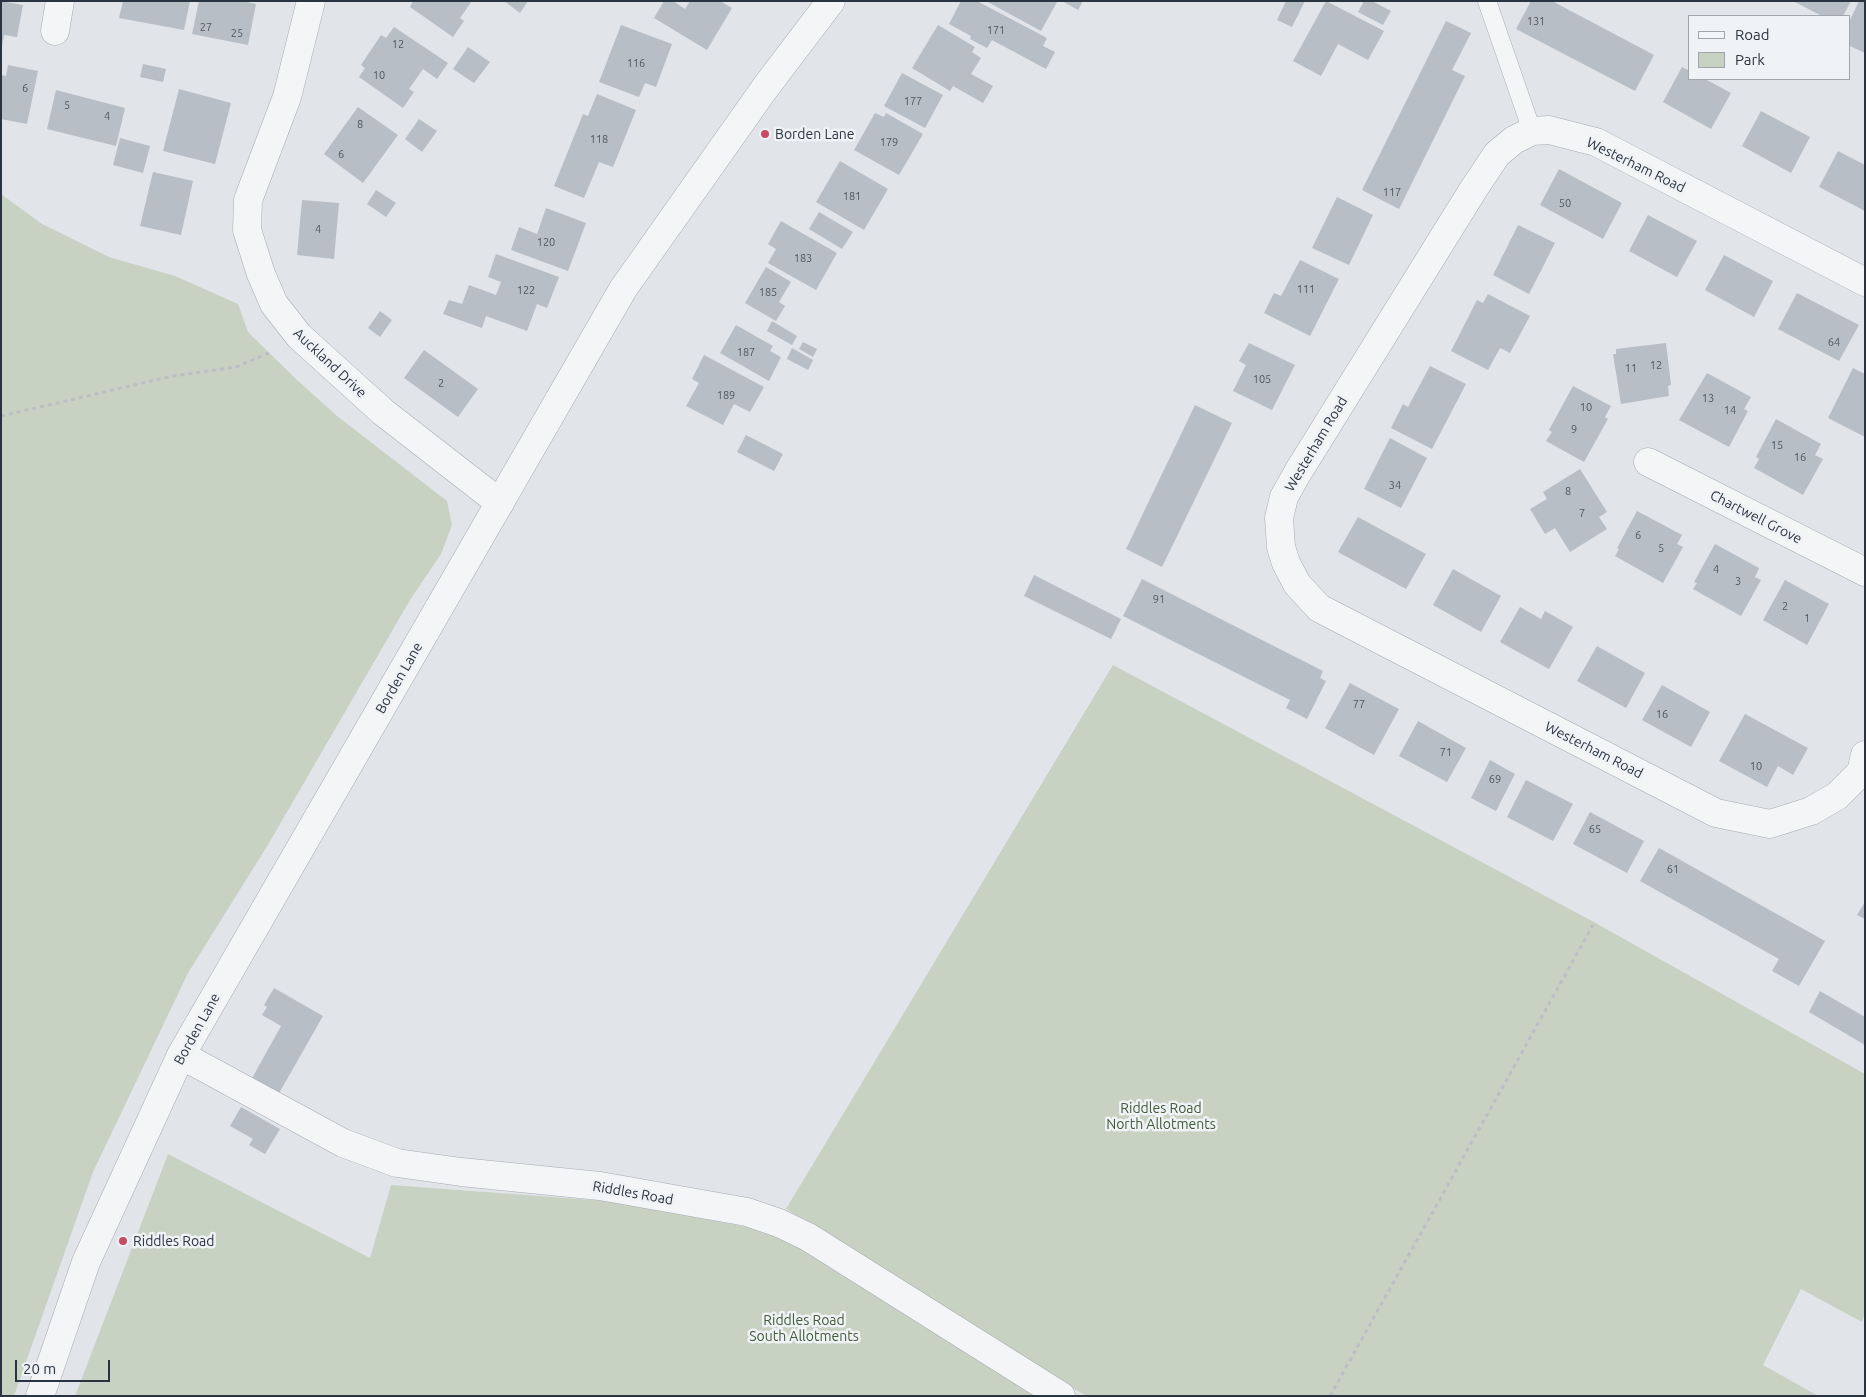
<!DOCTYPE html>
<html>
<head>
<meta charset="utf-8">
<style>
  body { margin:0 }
  #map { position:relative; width:1866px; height:1397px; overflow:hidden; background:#e1e4e9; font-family:Ubuntu,sans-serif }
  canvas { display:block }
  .frame { position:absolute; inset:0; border:2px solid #2a3340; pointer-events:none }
  .legend { position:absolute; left:1688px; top:15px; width:162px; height:65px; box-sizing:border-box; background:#f0f3f6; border:1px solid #a1a6ad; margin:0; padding:6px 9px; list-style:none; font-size:15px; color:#2a3340 }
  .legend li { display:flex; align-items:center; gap:10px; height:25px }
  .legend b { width:25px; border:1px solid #a1a6ad }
  .scale { position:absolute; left:15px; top:1360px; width:95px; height:22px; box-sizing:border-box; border:2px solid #2a3340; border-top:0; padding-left:6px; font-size:15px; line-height:18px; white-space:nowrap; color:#2a3340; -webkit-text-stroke:4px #f0f3f6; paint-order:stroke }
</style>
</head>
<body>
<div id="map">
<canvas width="1866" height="1397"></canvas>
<div class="frame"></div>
<ul class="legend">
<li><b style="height:6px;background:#f3f5f7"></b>Road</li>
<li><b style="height:14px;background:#c7d2c2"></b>Park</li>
</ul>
<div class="scale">20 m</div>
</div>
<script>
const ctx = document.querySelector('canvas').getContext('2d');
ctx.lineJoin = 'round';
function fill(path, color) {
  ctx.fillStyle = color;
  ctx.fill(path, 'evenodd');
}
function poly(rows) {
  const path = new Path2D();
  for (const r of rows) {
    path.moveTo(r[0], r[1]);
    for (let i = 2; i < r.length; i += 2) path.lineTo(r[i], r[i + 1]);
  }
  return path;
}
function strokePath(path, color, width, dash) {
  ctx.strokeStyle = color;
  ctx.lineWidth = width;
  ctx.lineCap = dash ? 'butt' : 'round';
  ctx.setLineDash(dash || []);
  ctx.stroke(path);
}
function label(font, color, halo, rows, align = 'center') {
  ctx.font = font + ' Ubuntu,sans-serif';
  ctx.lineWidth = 5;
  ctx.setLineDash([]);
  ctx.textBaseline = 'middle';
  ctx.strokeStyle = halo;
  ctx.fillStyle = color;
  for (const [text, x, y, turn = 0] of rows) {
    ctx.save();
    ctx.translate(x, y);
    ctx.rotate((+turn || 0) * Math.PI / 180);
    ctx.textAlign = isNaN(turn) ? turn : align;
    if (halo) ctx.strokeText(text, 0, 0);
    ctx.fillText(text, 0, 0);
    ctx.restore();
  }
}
fill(poly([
  [1,194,42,224,109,257,175,276,238,304,248,332,297,380,337,416,447,501,452,525,441,554,410,600,269,843,188,973,93,1172,14,1396,1,1396],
  [1113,665,1592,921,1865,1074,1865,1312,1862,1322,1801,1289,1763,1365,1818,1396,1086,1396,786,1209],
  [168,1154,370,1258,391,1185,619,1202,782,1234,1036,1396,75,1396]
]), '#c7d2c2');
fill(poly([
  [1,1,23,5,17,37,4,35,2,47],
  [123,1,190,1,184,30,119,18],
  [199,1,243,1,256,4,248,45,192,34],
  [413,1,472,1,460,18,464,21,453,37,410,7],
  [504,1,528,1,520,13],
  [664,1,673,1,685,9,690,1,720,1,732,8,707,50,654,18],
  [961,1,977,1,1047,38,1043,46,1055,52,1046,69,992,40,987,48,970,39,971,36,949,24],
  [986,1,1055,1,1057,2,1041,31],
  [1062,1,1083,1,1078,10],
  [1286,1,1305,1,1292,27,1277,20],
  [1326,1,1384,31,1368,60,1338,44,1321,76,1293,61],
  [1364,1,1372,1,1391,11,1383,25,1358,12],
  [1531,1,1552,1,1654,55,1635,91,1516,29],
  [1793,1,1851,1,1843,16,1822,16],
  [1859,1,1865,1,1865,53,1850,46,1850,20],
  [1446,21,1471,33,1452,70,1465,76,1399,209,1362,190],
  [621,25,672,44,656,87,645,83,639,97,599,82],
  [938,25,975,47,972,52,981,58,971,74,993,86,983,103,953,86,950,91,912,68],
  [394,27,448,63,437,79,423,69,409,89,414,92,403,108,359,77,365,68,361,65,381,35,386,38],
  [468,47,490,62,474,83,453,69],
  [143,64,166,69,163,82,140,77],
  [8,65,38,71,27,124,1,119,1,75,6,76],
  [1682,67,1690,71,1690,79,1705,79,1731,93,1711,129,1663,102],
  [902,73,943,95,925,128,884,106],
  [179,89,231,103,215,164,163,151],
  [56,90,125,108,116,146,47,129],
  [597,94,636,110,613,167,599,162,584,198,554,186,583,114,588,116],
  [358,107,398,135,363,183,324,154],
  [1761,111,1810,137,1791,173,1742,146],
  [875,113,884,117,886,113,923,134,899,175,854,150],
  [419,119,437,131,422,152,405,139],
  [120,138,150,146,143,173,113,165],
  [1838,151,1865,165,1865,211,1819,187],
  [840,161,888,189,864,230,816,202],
  [1559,169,1622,203,1603,239,1540,205],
  [153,172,193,181,181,235,140,226],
  [376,190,396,203,386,217,367,204],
  [1337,197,1373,215,1349,265,1312,248],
  [302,200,339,203,334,259,297,255],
  [546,208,586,223,568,271,511,250,519,227,537,234],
  [819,212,853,232,842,249,809,229],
  [1648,215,1697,241,1677,277,1629,251],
  [781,221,837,253,816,290,768,263,776,249,768,244],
  [1518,225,1555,243,1529,294,1493,275],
  [496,254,559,277,547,308,537,304,527,331,486,316,482,328,443,314,449,300,462,304,469,285,496,295,501,282,488,277],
  [1724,255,1773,281,1754,317,1705,290],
  [1300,260,1339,279,1310,336,1264,313,1274,293,1281,296],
  [766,267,791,282,779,302,785,306,776,321,745,303],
  [1797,293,1859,325,1839,361,1778,329],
  [1488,294,1530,316,1510,353,1500,348,1488,370,1451,351,1477,300,1483,303],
  [380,311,392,320,380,337,368,328],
  [772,321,797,336,792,345,767,331],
  [736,325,773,346,770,351,781,357,769,381,720,353],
  [803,342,817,349,813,357,799,349],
  [1249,343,1295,365,1272,410,1233,391,1246,365,1239,361],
  [1666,343,1671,385,1668,386,1669,396,1621,404,1613,354,1616,354,1616,349],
  [792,348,813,360,808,370,787,359],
  [424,350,478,389,458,417,404,378],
  [704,355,764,387,750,412,734,404,723,425,686,406,699,383,692,379],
  [1430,366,1466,384,1432,449,1391,428,1403,404,1408,407],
  [1853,368,1865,374,1865,437,1828,418],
  [1707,373,1751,397,1744,409,1748,411,1729,447,1679,420],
  [1573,386,1611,406,1605,417,1608,419,1584,462,1546,441,1552,432,1549,430],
  [1195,405,1232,423,1162,567,1126,549],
  [1776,419,1821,444,1815,455,1823,459,1803,495,1754,468,1759,459,1756,457],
  [746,435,783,454,774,471,737,452],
  [1390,438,1427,458,1401,508,1364,489],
  [1580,469,1607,512,1599,517,1607,529,1570,552,1555,528,1545,534,1530,509,1547,499,1543,492],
  [1637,511,1682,535,1677,544,1683,547,1663,583,1615,556,1619,549,1617,548],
  [1358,517,1426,554,1406,589,1338,552],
  [1715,544,1759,568,1755,577,1761,580,1741,616,1693,589,1697,583,1694,582],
  [1453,569,1501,596,1481,632,1433,605],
  [1034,575,1121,619,1111,639,1024,596],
  [1142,579,1323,671,1320,678,1326,681,1307,719,1286,708,1290,700,1123,616],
  [1785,580,1829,604,1807,645,1763,620],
  [1520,607,1541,619,1545,611,1573,627,1549,669,1500,642],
  [1597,646,1645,673,1626,708,1577,681],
  [1350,683,1399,709,1374,755,1325,728],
  [1662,685,1710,712,1691,747,1642,720],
  [1745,714,1808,748,1793,775,1778,766,1767,787,1719,761],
  [1418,721,1466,748,1447,782,1399,756],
  [1490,760,1515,774,1496,811,1471,798],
  [1526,780,1573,804,1553,841,1507,817],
  [1590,812,1644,841,1627,873,1573,844],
  [1659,848,1825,941,1799,986,1772,971,1779,959,1640,881],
  [1865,902,1865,919,1857,915],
  [274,988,323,1016,278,1095,251,1080,281,1026,262,1015,267,1007,264,1005],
  [1820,991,1865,1017,1865,1045,1809,1012],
  [241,1107,280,1129,265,1154,249,1145,253,1139,230,1126]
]), '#b8bec5');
const service = poly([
  [1487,1,1532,131]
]);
const minor = poly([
  [311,1,287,97,248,200,247,230,261,274,274,304,299,336,383,412,500,503],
  [55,31,60,1],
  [1865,282,1596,142,1549,130,1532,131,1514,140,1497,154,1473,190,1298,472,1284,497,1279,518,1281,547,1286,563,1297,584,1319,608,1716,813,1770,824,1811,811,1837,796,1861,772,1865,755],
  [1648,462,1865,572],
  [181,1055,343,1143,397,1163,461,1172,600,1186,747,1212,779,1223,808,1237,1061,1396],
  [40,1396,86,1262,181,1055,623,289,765,88,831,1]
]);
strokePath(service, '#a6abb3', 19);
strokePath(minor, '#a6abb3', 29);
strokePath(poly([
  [1,416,173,376,236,367,271,352],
  [1330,1396,1593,925]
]), '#bbbfc4', 3, [4, 4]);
strokePath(service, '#f3f5f7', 18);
strokePath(minor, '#f3f5f7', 28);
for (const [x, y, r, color] of [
  [765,134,5,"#c94a63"],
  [123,1241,5,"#c94a63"]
]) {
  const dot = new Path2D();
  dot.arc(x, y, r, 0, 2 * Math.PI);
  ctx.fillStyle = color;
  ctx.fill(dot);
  strokePath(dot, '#f0f3f6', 2);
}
label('11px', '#4e5661', null, [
  ["131",1536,21],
  ["27",206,27],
  ["171",996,30],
  ["25",237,33],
  ["12",398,44],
  ["116",636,63],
  ["10",379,75],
  ["6",25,88],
  ["177",913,101],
  ["5",67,105],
  ["4",107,116],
  ["8",360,124],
  ["118",599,139],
  ["179",889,142],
  ["6",341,154],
  ["117",1392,192],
  ["181",852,196],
  ["50",1565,203],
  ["4",318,229],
  ["120",546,242],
  ["183",803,258],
  ["111",1306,289],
  ["122",526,290],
  ["185",768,292],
  ["64",1834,342],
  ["187",746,352],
  ["12",1656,365],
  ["11",1631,368],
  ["105",1262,379],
  ["2",441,383],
  ["189",726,395],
  ["13",1708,398],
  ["10",1586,407],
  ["14",1730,410],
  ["9",1574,429],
  ["15",1777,445],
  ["16",1800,457],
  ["34",1395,485],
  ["8",1568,491],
  ["7",1582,513],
  ["6",1638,535],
  ["5",1661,548],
  ["4",1716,569],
  ["3",1738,581],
  ["91",1159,599],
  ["2",1785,606],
  ["1",1807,618],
  ["77",1359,704],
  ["16",1662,714],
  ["71",1446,752],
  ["10",1756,766],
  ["69",1495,779],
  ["65",1595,829],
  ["61",1673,869]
]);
label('14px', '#2a3340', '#f0f3f6', [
  ["Borden Lane",775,134],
  ["Riddles Road",133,1241]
], 'left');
label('14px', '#2a3340', '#f0f3f6', [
  ["Westerham Road",1636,165,26],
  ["Auckland Drive",330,363,43],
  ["Westerham Road",1316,444,-59],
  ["Chartwell Grove",1756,517,27],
  ["Borden Lane",399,678,-60],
  ["Westerham Road",1594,750,27],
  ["Borden Lane",197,1029,-61],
  ["Riddles Road",633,1193,10]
]);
label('14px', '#405b37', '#f0f3f6', [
  ["Riddles Road",1161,1108],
  ["North Allotments",1161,1124],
  ["Riddles Road",804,1320],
  ["South Allotments",804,1336]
]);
</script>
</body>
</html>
